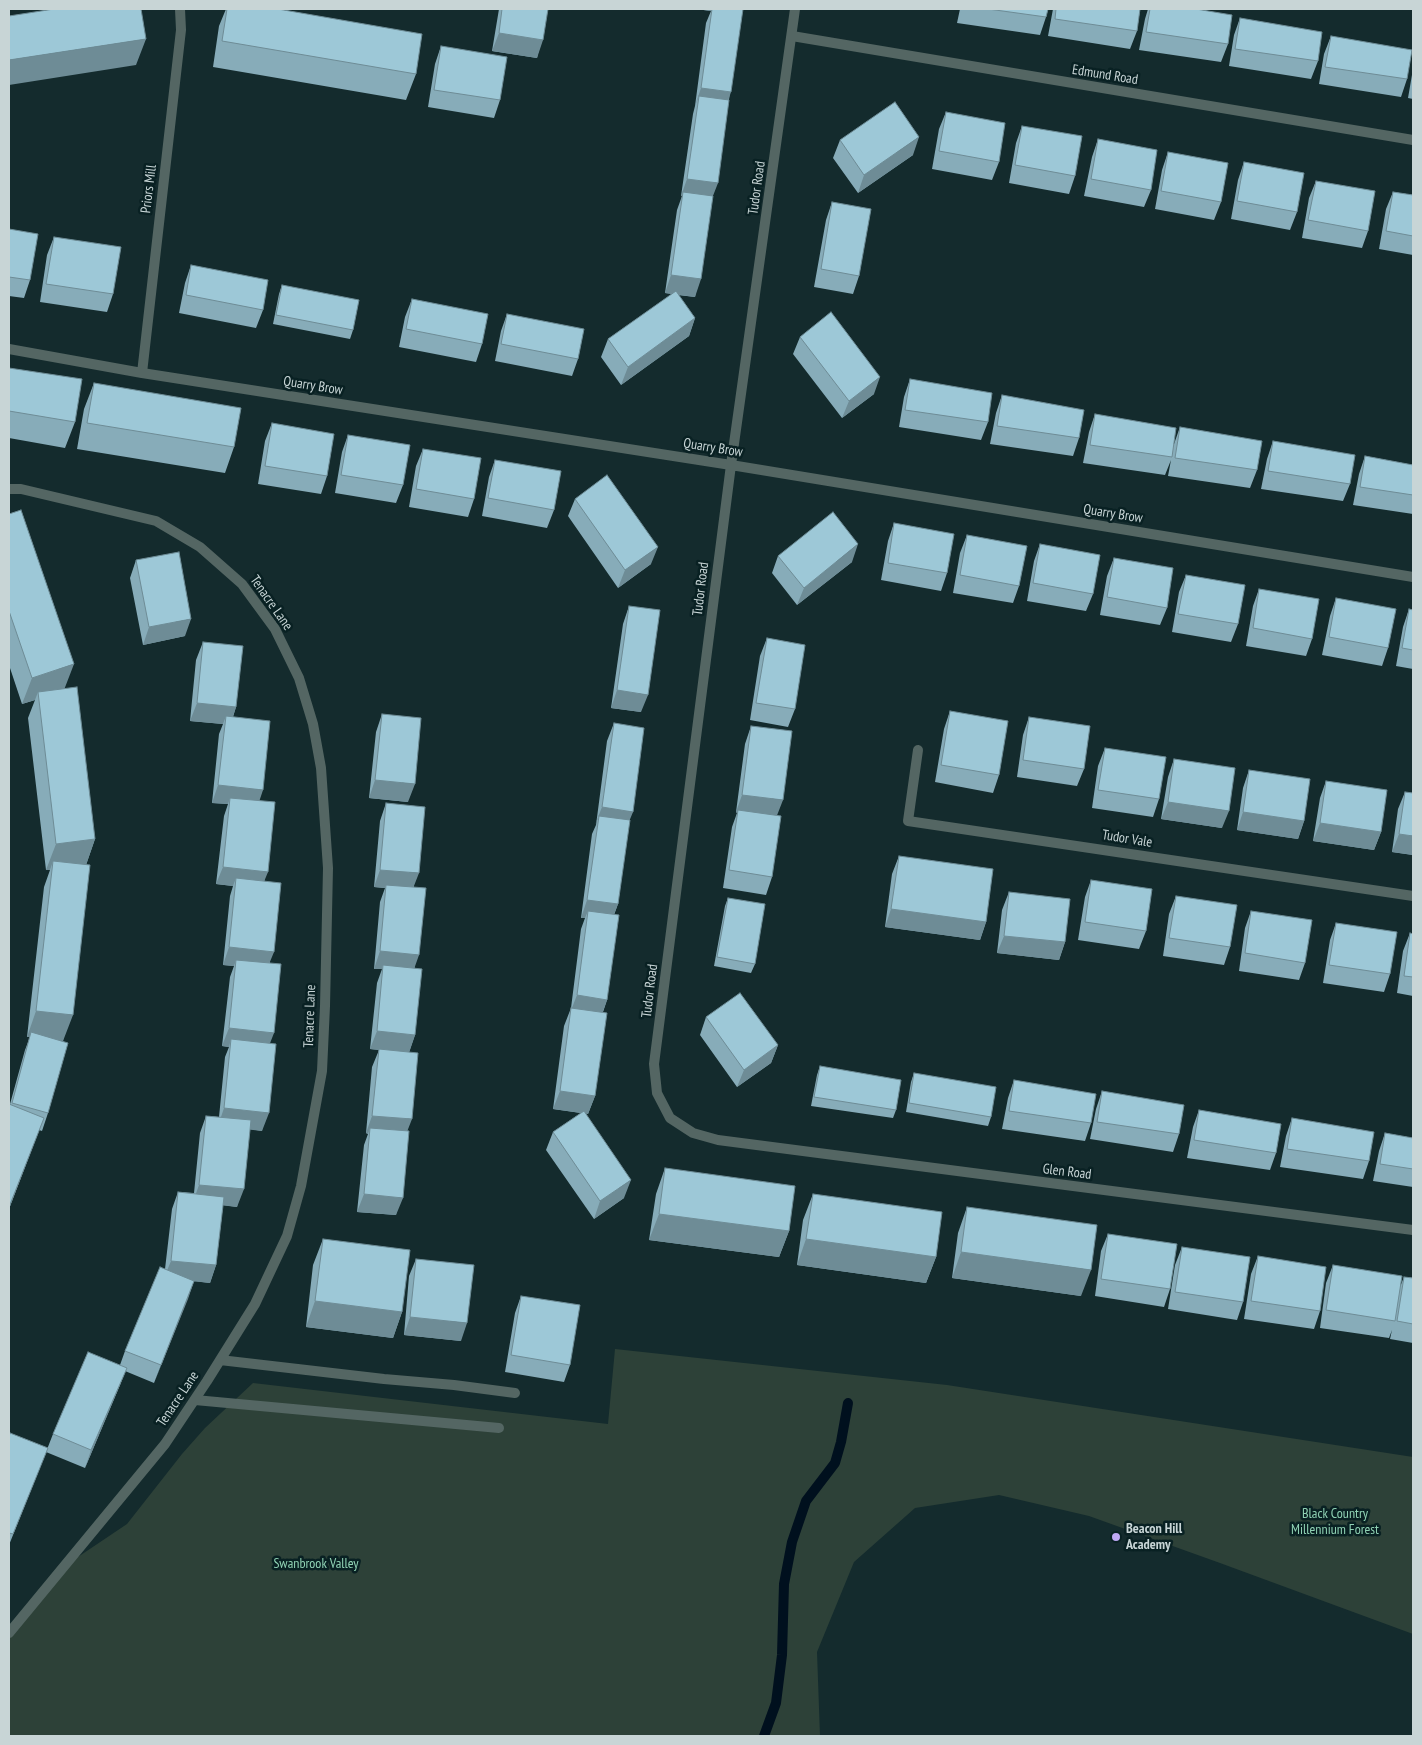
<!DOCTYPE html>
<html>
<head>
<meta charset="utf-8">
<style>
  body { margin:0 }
  #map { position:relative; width:1422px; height:1745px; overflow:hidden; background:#142b2d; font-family:"PT Sans Narrow",sans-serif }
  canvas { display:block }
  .frame { position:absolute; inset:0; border:10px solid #c8d5d6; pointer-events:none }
</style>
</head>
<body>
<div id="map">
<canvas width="1422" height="1745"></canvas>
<div class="frame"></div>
</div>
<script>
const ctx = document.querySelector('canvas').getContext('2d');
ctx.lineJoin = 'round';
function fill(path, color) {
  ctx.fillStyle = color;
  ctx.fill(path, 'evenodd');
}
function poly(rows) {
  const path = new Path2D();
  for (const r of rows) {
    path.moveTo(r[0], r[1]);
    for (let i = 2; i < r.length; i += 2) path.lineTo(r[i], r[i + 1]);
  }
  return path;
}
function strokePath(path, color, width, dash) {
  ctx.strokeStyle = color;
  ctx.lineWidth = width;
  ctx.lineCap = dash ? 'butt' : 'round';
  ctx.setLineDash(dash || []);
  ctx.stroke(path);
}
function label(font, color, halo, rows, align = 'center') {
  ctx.font = font + ' "PT Sans Narrow",sans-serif';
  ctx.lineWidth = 5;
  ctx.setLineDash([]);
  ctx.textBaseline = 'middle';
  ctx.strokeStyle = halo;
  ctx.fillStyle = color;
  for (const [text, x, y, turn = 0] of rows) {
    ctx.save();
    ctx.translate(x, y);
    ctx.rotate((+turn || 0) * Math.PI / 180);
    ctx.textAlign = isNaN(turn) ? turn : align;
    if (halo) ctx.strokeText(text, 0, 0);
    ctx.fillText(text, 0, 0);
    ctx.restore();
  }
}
fill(poly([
  [615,1349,947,1385,1413,1457,1413,1634,1220,1563,1089,1516,999,1495,915,1508,854,1562,817,1652,820,1736,9,1736,9,1633,63,1567,127,1524,182,1454,205,1428,253,1383,608,1424]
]), '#2d4138');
strokePath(poly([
  [764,1736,776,1703,782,1655,784,1584,792,1542,806,1501,835,1463,841,1442,848,1403]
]), '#00101e', 10);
strokePath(poly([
  [195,1400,499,1428]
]), '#546663', 10);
strokePath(poly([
  [795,9,731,465,654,1064,657,1093,670,1118,693,1133,718,1140,1413,1230],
  [792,36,1413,140],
  [9,349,142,373,731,465,1413,577],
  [142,373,181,30,180,9],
  [9,489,21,489,156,521,200,547,242,584,275,629,299,678,313,724,321,768,328,868,325,1006,322,1071,301,1186,287,1236,255,1304,207,1381,165,1444,9,1633],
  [918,750,908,821,1413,896],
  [220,1360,384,1379,454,1385,515,1393]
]), '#546663', 10);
fill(poly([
  [226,9,278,9,416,74,406,100,213,67,219,26],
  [499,9,548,9,537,58,492,51],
  [696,9,739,9,729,100,695,297,678,295,695,318,689,336,621,385,601,357,608,339,672,294,665,293,677,210,682,196,681,196,693,114,695,106,706,23,711,11],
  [960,9,1048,9,1046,17,1040,35,957,23],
  [1053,9,1140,9,1137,31,1130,49,1048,36],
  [1148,9,1196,9,1228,44,1221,62,1139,50,1145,19],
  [1240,18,1318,61,1311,79,1229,66,1234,35],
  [1331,36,1407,79,1401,97,1319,84,1324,54],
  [441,46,500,100,494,118,428,107,435,64],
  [1413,69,1413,99,1408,98],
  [946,112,999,162,992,180,932,169,939,129],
  [1022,126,1075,176,1069,194,1009,183,1016,143],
  [1098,139,1151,190,1144,207,1084,196,1092,157],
  [840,140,913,155,858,193,833,158],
  [1168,152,1221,202,1214,220,1155,209,1162,170],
  [1244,162,1297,212,1290,230,1231,219,1238,180],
  [1316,181,1368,231,1362,248,1302,238,1309,198],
  [1393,192,1413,195,1413,255,1379,249,1386,209],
  [832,202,859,276,853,294,814,287,826,220],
  [9,229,30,280,24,298,9,296],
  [54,237,113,294,107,312,40,302,47,255],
  [191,265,263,310,256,328,179,313,185,283],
  [282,285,353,330,350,339,273,324,279,294],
  [412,299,482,344,476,362,399,347,405,317],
  [507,314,578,359,572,376,495,361,501,331],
  [800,337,874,394,842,418,793,354],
  [9,368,75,422,65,448,9,438],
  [910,379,988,422,981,440,899,427,904,397],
  [94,383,234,447,225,473,77,449,84,409],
  [1002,395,1079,438,1073,456,990,444,996,413],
  [1095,414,1174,444,1180,427,1257,470,1250,488,1168,476,1171,460,1165,475,1083,463,1089,432],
  [272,423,327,476,321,494,258,484,265,441],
  [348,435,403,485,396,503,335,493,342,452],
  [1273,441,1350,484,1343,501,1261,489,1267,459],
  [423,449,474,499,468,517,409,507,416,466],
  [1365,456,1413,465,1413,514,1353,505,1359,474],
  [495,460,554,510,547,528,482,516,489,477],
  [575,499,651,564,618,588,568,516],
  [9,514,64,688,95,839,86,865,63,1041,60,1040,48,1113,42,1131,39,1130,9,1209,9,1104,10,1104,25,1050,30,1037,27,1037,44,887,50,870,46,870,28,718,35,700,22,704,9,665],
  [894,523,947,573,941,591,881,580,888,541],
  [967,535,1019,586,1013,603,953,593,960,553],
  [1040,544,1093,594,1086,611,1027,601,1034,561],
  [778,556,852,562,797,605,772,573],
  [1114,558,1167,608,1160,625,1100,615,1107,576],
  [136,560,185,636,143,645,130,578],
  [1186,575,1238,624,1231,642,1172,632,1179,592],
  [1259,589,1312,639,1306,656,1246,646,1253,606],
  [1336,598,1388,648,1382,666,1322,655,1330,616],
  [629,606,641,712,611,708,623,624],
  [1409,609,1413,610,1413,669,1396,666,1403,627],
  [767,638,795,709,788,727,750,720,760,656],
  [203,642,236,707,233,717,259,801,270,963,270,1043,262,1131,250,1129,237,1207,223,1205,216,1265,210,1283,194,1281,154,1383,125,1371,120,1385,85,1468,46,1452,53,1434,120,1365,125,1351,165,1269,172,1209,178,1192,194,1193,200,1133,206,1116,219,1117,225,1057,229,1047,222,1046,230,977,234,966,223,965,230,896,233,886,216,884,224,816,228,804,212,803,219,734,223,724,190,721,196,660],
  [950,711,999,775,993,793,935,782,944,729],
  [382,714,408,802,369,798,376,732],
  [1029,717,1084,769,1077,786,1017,777,1023,735],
  [614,723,629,820,618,904,614,915,607,1000,603,1012,595,1096,588,1114,585,1113,624,1198,594,1219,546,1150,553,1132,581,1113,553,1109,564,1026,571,1008,581,929,585,918,581,918,592,834,596,825,607,741],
  [751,726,777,816,772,877,766,895,723,888,732,827,737,813,736,812,745,744],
  [1105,748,1159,799,1153,817,1092,808,1098,766],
  [1174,759,1222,828,1161,819,1168,777],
  [1249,770,1304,821,1298,839,1237,830,1243,788],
  [1326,781,1381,832,1374,850,1313,841,1320,798],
  [1405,792,1413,855,1392,852,1398,809],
  [386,803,414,887,415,1035,409,1052,407,1131,396,1215,357,1212,364,1145,368,1134,366,1133,372,1067,379,1050,370,1049,377,983,382,969,374,969,380,902,385,888,374,887,380,821],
  [899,856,986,922,980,940,885,927,892,874],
  [1091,880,1146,931,1139,949,1078,940,1085,897],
  [1009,892,1065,942,1059,960,997,953,1002,910],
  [1176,896,1230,947,1224,965,1163,956,1169,914],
  [728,898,755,964,751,973,714,966,725,906],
  [1251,911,1305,963,1299,980,1239,971,1245,928],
  [1336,923,1390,974,1384,992,1323,983,1330,940],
  [1410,933,1413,934,1413,996,1397,993,1403,951],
  [706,1017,778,1045,771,1063,737,1087,700,1035],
  [820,1066,896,1110,893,1118,811,1106,817,1075],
  [914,1073,991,1117,988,1126,906,1112,911,1082],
  [1014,1080,1091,1123,1085,1141,1002,1129,1008,1098],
  [1102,1091,1179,1134,1173,1152,1090,1139,1096,1109],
  [1199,1110,1276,1153,1270,1170,1187,1158,1193,1127],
  [1292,1118,1369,1161,1363,1179,1280,1167,1286,1136],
  [1385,1133,1413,1138,1413,1187,1373,1181,1379,1151],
  [665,1168,789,1231,779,1257,649,1240,656,1194],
  [813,1194,936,1257,926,1283,797,1265,803,1220],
  [967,1207,1081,1296,952,1278,958,1233],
  [1108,1234,1170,1289,1164,1307,1095,1296,1101,1251],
  [323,1239,402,1312,393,1338,306,1327,313,1265],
  [1182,1247,1243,1302,1237,1320,1168,1309,1175,1265],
  [1258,1256,1320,1311,1314,1329,1244,1319,1251,1274],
  [416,1259,461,1341,404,1335,409,1276],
  [1333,1265,1400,1287,1404,1277,1413,1278,1413,1343,1390,1339,1392,1330,1389,1338,1320,1328,1326,1283],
  [521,1296,570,1365,564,1382,505,1372,515,1313],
  [9,1437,41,1465,9,1545]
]), '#87acb9');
fill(poly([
  [696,9,712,9,711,11],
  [499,33,543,40,537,58,492,51],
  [146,39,136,65,9,85,9,60],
  [701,88,731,92,725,110,699,96,695,106],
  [919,137,913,155,858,193,864,175],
  [687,179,718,183,711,201,683,192,682,196,681,196],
  [671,275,701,279,695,297,665,293],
  [695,318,689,336,621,385,628,367],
  [880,377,874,394,842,418,849,401],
  [858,544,852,562,797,605,804,588],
  [658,547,651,564,618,588,625,570],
  [191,619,185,636,143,645,149,627],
  [74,664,64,690,38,692,35,700,22,704,32,678],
  [617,690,648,695,641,712,611,708],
  [197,703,236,707,230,725,226,716,223,724,190,721],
  [375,780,415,784,408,802,369,798],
  [218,785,263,790,257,808,230,798,228,804,212,803],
  [742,795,783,800,776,818,738,810,737,813,736,812],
  [1168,802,1229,811,1222,828,1161,819],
  [602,807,633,812,626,829,599,816,595,825],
  [1243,812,1304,821,1298,839,1237,830],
  [1320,823,1381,832,1374,850,1313,841],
  [1399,834,1413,836,1413,855,1392,852],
  [95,839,86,865,53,861,50,870,46,870,56,844],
  [223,867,268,872,261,889,236,878,233,886,216,884],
  [380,870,419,873,412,891,386,885,385,888,374,887],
  [587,900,618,904,611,922,588,911,585,918,581,918],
  [891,909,986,922,980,940,885,927],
  [1004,936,1065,942,1059,960,997,953],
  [229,947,274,952,267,969,236,960,234,966,223,965],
  [380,951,419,955,413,972,383,965,382,969,374,969],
  [577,995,607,1000,601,1017,570,1013],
  [36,1011,73,1015,63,1041,30,1037,31,1032,30,1037,27,1037],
  [229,1028,274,1033,267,1051,231,1039,229,1047,222,1046],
  [377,1031,415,1035,409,1053,370,1049],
  [778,1045,771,1063,737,1087,744,1070],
  [560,1091,595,1096,588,1114,553,1109],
  [224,1108,269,1113,262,1131,218,1126],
  [372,1116,412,1119,405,1137,370,1128,368,1134,366,1133],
  [44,1118,9,1209,9,1207],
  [631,1180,624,1198,594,1219,600,1201],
  [199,1185,244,1189,237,1207,193,1202],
  [364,1194,403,1198,396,1215,357,1212],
  [659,1214,789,1231,779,1257,649,1240],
  [806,1239,936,1257,926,1283,797,1265],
  [961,1252,1091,1270,1081,1296,952,1278],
  [171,1261,216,1265,210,1283,164,1278],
  [194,1281,188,1299,154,1383,161,1365],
  [315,1301,402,1312,393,1338,306,1327],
  [410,1317,467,1323,461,1341,404,1335],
  [127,1368,120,1385,85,1468,91,1450]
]), '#6e8c96');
const building = poly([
  [54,9,141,9,146,39,9,60,9,16,54,9],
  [227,9,278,9,422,34,416,74,222,41,227,9],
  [502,9,548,9,543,40,499,33,502,9],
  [712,9,743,9,731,92,701,88,712,9],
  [988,9,1048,9,1046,17,988,9],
  [1056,9,1140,9,1137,31,1055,19,1056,9],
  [1150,9,1196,9,1232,15,1228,44,1146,32,1150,9],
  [1240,18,1322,32,1318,61,1235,49,1240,18],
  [1331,36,1412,50,1407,79,1325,67,1331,36],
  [441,46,507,57,500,100,434,90,441,46],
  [699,96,729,100,718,183,687,179,699,96],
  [895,102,919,137,864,175,840,140,895,102],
  [946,112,1005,123,999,162,939,151,946,112],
  [1022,126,1082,136,1075,176,1015,165,1022,126],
  [1098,139,1157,150,1151,190,1091,179,1098,139],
  [1168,152,1228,163,1221,202,1161,191,1168,152],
  [1244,162,1304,173,1297,212,1237,201,1244,162],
  [1316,181,1375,191,1368,231,1308,220,1316,181],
  [683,192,713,196,701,279,671,275,683,192],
  [1393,192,1413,195,1413,236,1386,231,1393,192],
  [832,202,871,209,859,276,821,269,832,202],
  [9,229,38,234,30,280,9,277,9,229],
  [54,237,121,247,113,294,46,284,54,237],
  [191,265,268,280,263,310,186,295,191,265],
  [282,285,359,300,353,330,276,315,282,285],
  [676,291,695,318,628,367,608,339,676,291],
  [412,299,488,314,482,344,406,329,412,299],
  [831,312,880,377,849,401,800,337,831,312],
  [507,314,584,329,578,359,501,344,507,314],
  [9,368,82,379,75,422,9,411,9,368],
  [910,379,992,393,988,422,905,410,910,379],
  [94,383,241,408,234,447,87,423,94,383],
  [1002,395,1084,410,1079,438,997,426,1002,395],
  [1095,414,1176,428,1172,457,1090,445,1095,414],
  [272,423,334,434,327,476,265,466,272,423],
  [1180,427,1262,441,1257,470,1175,458,1180,427],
  [348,435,410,445,403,485,341,475,348,435],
  [1273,441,1355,455,1350,484,1268,471,1273,441],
  [423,449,481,458,474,499,416,489,423,449],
  [1365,456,1413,465,1413,495,1360,487,1365,456],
  [495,460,561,471,554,510,488,498,495,460],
  [607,475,658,547,625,570,575,499,607,475],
  [21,510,74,664,32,678,9,611,9,514,21,510],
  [833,512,858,544,804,588,778,556,833,512],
  [894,523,954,534,947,573,888,563,894,523],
  [967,535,1027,546,1019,586,960,575,967,535],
  [1040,544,1100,555,1093,594,1033,583,1040,544],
  [179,552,191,619,149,627,136,560,179,552],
  [1114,558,1173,568,1167,608,1107,597,1114,558],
  [1186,575,1245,585,1238,624,1178,614,1186,575],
  [1259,589,1319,599,1312,639,1253,628,1259,589],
  [1336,598,1396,609,1388,648,1329,637,1336,598],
  [629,606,660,610,648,695,617,690,629,606],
  [1409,609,1413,610,1413,650,1402,648,1409,609],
  [767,638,805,645,795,709,756,703,767,638],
  [203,642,243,646,236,707,197,703,203,642],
  [77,687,95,839,56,844,38,692,77,687],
  [950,711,1008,721,999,775,941,765,950,711],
  [382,714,421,718,415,784,375,780,382,714],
  [226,716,270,721,263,790,218,785,226,716],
  [1029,717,1090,726,1084,769,1023,760,1029,717],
  [614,723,644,728,633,812,602,807,614,723],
  [751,726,792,731,783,800,742,795,751,726],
  [1105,748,1166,757,1159,799,1098,790,1105,748],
  [1174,759,1235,768,1229,811,1168,802,1174,759],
  [1249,770,1310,779,1304,821,1243,812,1249,770],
  [1326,781,1387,790,1381,832,1320,823,1326,781],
  [1405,792,1413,793,1413,836,1399,834,1405,792],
  [230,798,275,802,268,872,223,867,230,798],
  [386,803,425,807,419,873,380,870,386,803],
  [738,810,781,816,772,877,729,870,738,810],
  [599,816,630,820,618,904,587,900,599,816],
  [899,856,993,869,986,922,891,909,899,856],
  [53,861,90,865,73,1015,36,1011,53,861],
  [236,878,281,883,274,952,229,947,236,878],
  [1091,880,1152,889,1146,931,1085,922,1091,880],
  [386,885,426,888,419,955,380,951,386,885],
  [1009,892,1070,899,1065,942,1004,936,1009,892],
  [1176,896,1237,905,1230,947,1169,938,1176,896],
  [728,898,765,904,755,964,717,957,728,898],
  [588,911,619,915,607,1000,577,995,588,911],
  [1251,911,1312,920,1305,963,1245,953,1251,911],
  [1336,923,1397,932,1390,974,1329,965,1336,923],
  [1410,933,1413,934,1413,977,1404,976,1410,933],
  [236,960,281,964,274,1033,229,1028,236,960],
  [383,965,422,969,415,1035,377,1031,383,965],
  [740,993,778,1045,744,1070,706,1017,740,993],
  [571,1008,607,1013,595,1096,560,1091,571,1008],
  [31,1032,68,1043,48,1113,12,1103,31,1032],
  [231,1039,276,1044,269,1113,224,1108,231,1039],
  [379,1049,418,1053,412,1119,372,1116,379,1049],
  [820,1066,901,1080,896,1110,814,1097,820,1066],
  [914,1073,996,1087,991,1117,909,1103,914,1073],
  [1014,1080,1096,1094,1091,1123,1009,1111,1014,1080],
  [1102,1091,1184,1105,1179,1134,1097,1122,1102,1091],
  [9,1104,44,1118,9,1207,9,1104],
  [1199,1110,1281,1124,1276,1153,1194,1140,1199,1110],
  [584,1111,631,1180,600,1201,553,1132,584,1111],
  [206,1116,251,1120,244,1189,199,1185,206,1116],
  [1292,1118,1374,1132,1369,1161,1287,1149,1292,1118],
  [370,1128,409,1131,403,1198,364,1194,370,1128],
  [1385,1133,1413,1138,1413,1169,1380,1164,1385,1133],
  [665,1168,795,1186,789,1231,659,1214,665,1168],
  [178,1192,224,1197,216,1265,171,1261,178,1192],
  [813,1194,942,1212,936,1257,806,1239,813,1194],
  [967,1207,1097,1225,1091,1270,961,1252,967,1207],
  [1108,1234,1177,1244,1170,1289,1101,1279,1108,1234],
  [323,1239,410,1250,402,1312,315,1301,323,1239],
  [1182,1247,1250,1257,1243,1302,1175,1292,1182,1247],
  [1258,1256,1326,1267,1320,1311,1251,1301,1258,1256],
  [416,1259,474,1265,467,1323,410,1317,416,1259],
  [1333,1265,1402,1276,1395,1321,1326,1310,1333,1265],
  [160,1267,194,1281,161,1365,125,1351,160,1267],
  [1404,1277,1413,1278,1413,1324,1397,1321,1404,1277],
  [521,1296,580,1305,570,1365,511,1355,521,1296],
  [88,1352,127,1368,91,1450,53,1434,88,1352],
  [10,1433,48,1448,13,1534,9,1533,9,1437,10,1433]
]);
fill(building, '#9dc8d7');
strokePath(building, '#6e8c96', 1);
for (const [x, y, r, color] of [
  [1116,1537,5,"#bfa9f4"]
]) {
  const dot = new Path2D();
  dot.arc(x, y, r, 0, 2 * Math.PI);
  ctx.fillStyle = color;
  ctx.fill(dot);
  strokePath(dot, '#092123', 2);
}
label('14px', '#c8d5d6', '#092123', [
  ["Edmund Road",1105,75,9],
  ["Tudor Road",757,188,-82],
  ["Priors Mill",149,189,-83],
  ["Quarry Brow",313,386,9],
  ["Quarry Brow",713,448,9],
  ["Quarry Brow",1113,514,9],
  ["Tudor Road",701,589,-83],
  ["Tenacre Lane",271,603,55],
  ["Tudor Vale",1127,839,9],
  ["Tudor Road",650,991,-83],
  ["Tenacre Lane",310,1016,-88],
  ["Glen Road",1067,1172,7],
  ["Tenacre Lane",178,1399,-56]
]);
label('14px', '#90d2b4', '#092123', [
  ["Black Country",1335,1514],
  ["Millennium Forest",1335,1530],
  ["Swanbrook Valley",316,1564]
]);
label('bold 14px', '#c8d5d6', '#092123', [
  ["Beacon Hill",1126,1529],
  ["Academy",1126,1545]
], 'left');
</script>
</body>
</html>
